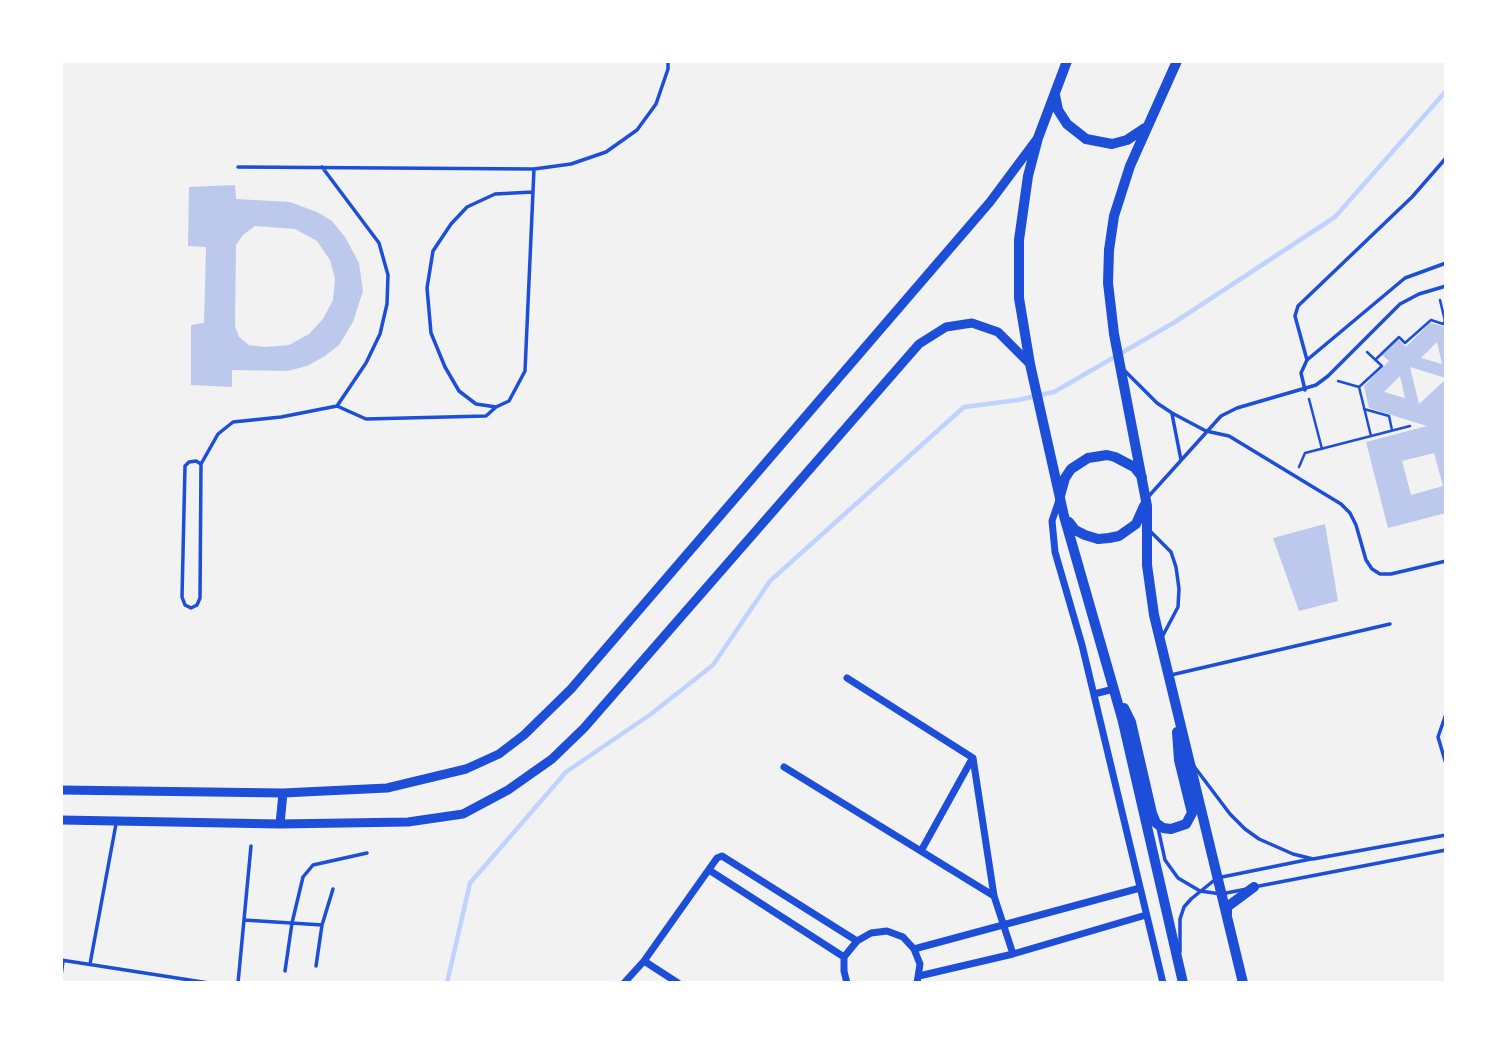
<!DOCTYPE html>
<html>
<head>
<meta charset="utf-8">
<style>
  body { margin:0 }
  #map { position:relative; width:1507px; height:1044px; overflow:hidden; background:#f2f2f2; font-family:Bitter,serif }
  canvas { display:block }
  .frame { position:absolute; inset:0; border:63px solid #fff; pointer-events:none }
</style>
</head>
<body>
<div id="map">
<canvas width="1507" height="1044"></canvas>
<div class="frame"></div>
</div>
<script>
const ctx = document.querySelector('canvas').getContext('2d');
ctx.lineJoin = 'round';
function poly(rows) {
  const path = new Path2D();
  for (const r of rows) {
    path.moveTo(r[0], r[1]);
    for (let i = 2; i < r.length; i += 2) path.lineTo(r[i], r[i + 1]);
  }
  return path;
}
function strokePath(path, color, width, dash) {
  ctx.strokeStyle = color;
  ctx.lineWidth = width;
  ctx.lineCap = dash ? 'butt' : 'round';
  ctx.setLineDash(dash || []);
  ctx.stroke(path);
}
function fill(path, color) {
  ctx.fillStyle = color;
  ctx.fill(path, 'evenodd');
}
strokePath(poly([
  [447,983,470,883,566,772,651,714,713,665,770,581,964,407,1018,400,1054,392,1175,322,1335,217,1446,91]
]), '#bfd3fe', 4.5);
fill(poly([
  [235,185,236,199,290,202,317,212,332,221,345,237,359,263,363,291,353,322,339,345,325,356,307,366,287,371,232,370,232,387,191,385,191,325,204,323,206,247,188,246,189,187],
  [255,226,295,229,317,241,330,260,335,278,333,300,323,319,309,334,289,345,265,347,249,345,239,337,235,326,236,245,243,235],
  [1430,323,1446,327,1446,378,1410,367,1419,404,1446,379,1446,513,1388,528,1366,442,1427,426,1369,408,1364,386,1389,361,1382,355,1398,339,1406,347],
  [1437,342,1442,364,1421,358],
  [1400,376,1405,398,1384,392],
  [1434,453,1443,486,1411,495,1402,461],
  [1325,524,1338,601,1299,611,1273,538]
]), '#bdc9ec');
strokePath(poly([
  [1375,360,1399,337,1405,343,1431,320,1443,324,1445,321,1440,300],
  [1338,381,1359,387,1371,436],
  [1359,387,1382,366,1367,352],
  [1309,399,1322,449],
  [1364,409,1389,416,1392,430],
  [1299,467,1305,453,1410,426]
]), '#1d4ed8', 2.5);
strokePath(poly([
  [238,167,534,169,571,164,606,152,637,130,656,104,668,69,668,61],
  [322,167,379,243,388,275,387,304,380,334,366,363,337,406],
  [1307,360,1295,316,1298,306,1412,197,1446,158],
  [1124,370,1157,403,1172,413,1206,431,1229,436,1341,504,1350,513,1356,525,1366,560,1372,569,1380,574,1391,574,1446,561],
  [1305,390,1301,373,1307,360,1405,278,1446,263],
  [496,407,476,404,459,391,445,367,431,333,427,288,433,251,451,224,467,207,495,194,533,192],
  [1172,414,1181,460],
  [201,464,196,461,189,462,185,466,182,597,185,605,191,608,197,605,200,598,201,464,218,434,233,422,281,417,337,406,366,419,486,416,496,407,509,401,525,371,534,169],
  [1148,497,1221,416,1237,408,1316,385,1328,376,1400,304,1419,294,1446,286],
  [1150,531,1171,552,1176,567,1179,589,1178,607,1161,639],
  [1171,675,1390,624],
  [1446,714,1438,737,1446,764],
  [1193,765,1230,814,1245,829,1259,839,1293,854,1313,859,1446,835],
  [1158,828,1165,860,1178,878,1200,891,1221,894,1247,889],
  [1254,887,1446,850],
  [244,920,322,925],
  [1180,952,1180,919,1184,907,1191,899,1217,878,1311,859],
  [61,960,209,983],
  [90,964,116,824],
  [316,966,322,925,333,889],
  [285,971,292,923,303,877,313,865,367,853],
  [61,976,63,961],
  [238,983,251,846]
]), '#1d4ed8', 3.5);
strokePath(poly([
  [1060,497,1052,521,1055,552,1082,645,1163,983],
  [847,678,973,758,994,896,1013,954],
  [1094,694,1114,689],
  [784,767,994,896],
  [921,851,972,759],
  [709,870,844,957],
  [914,949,1140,888],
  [644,961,678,983],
  [919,976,1013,954,1146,915],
  [624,983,644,961,717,858,722,856,857,941],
  [847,983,844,971,844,957,857,941,871,933,887,931,903,937,914,949,920,964,917,983]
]), '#1d4ed8', 7);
strokePath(poly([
  [61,790,283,793,387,788,466,769,499,754,524,735,571,689,990,202,1037,139],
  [61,820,280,824,408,822,463,814,508,790,552,759,584,728,919,344,946,327,972,323,998,332,1030,364],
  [280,824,283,793]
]), '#1d4ed8', 9);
strokePath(poly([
  [1067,61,1038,138,1028,176,1019,240,1019,298,1030,364,1064,516,1122,718,1183,983],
  [1177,61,1130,166,1114,216,1109,250,1108,283,1114,334,1147,506,1147,565,1154,615,1243,983],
  [1055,95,1058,110,1067,124,1086,139,1112,144,1127,140,1145,128],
  [1060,496,1065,478,1071,469,1088,458,1107,455,1115,457,1134,467,1142,477],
  [1069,522,1075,530,1085,535,1098,539,1109,538,1119,536,1136,524,1144,506],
  [1124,708,1131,722,1152,813,1156,823,1163,828,1171,829,1186,824,1192,813,1179,760,1177,732],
  [1227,914,1227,907,1254,887]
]), '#1d4ed8', 10);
</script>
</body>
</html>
